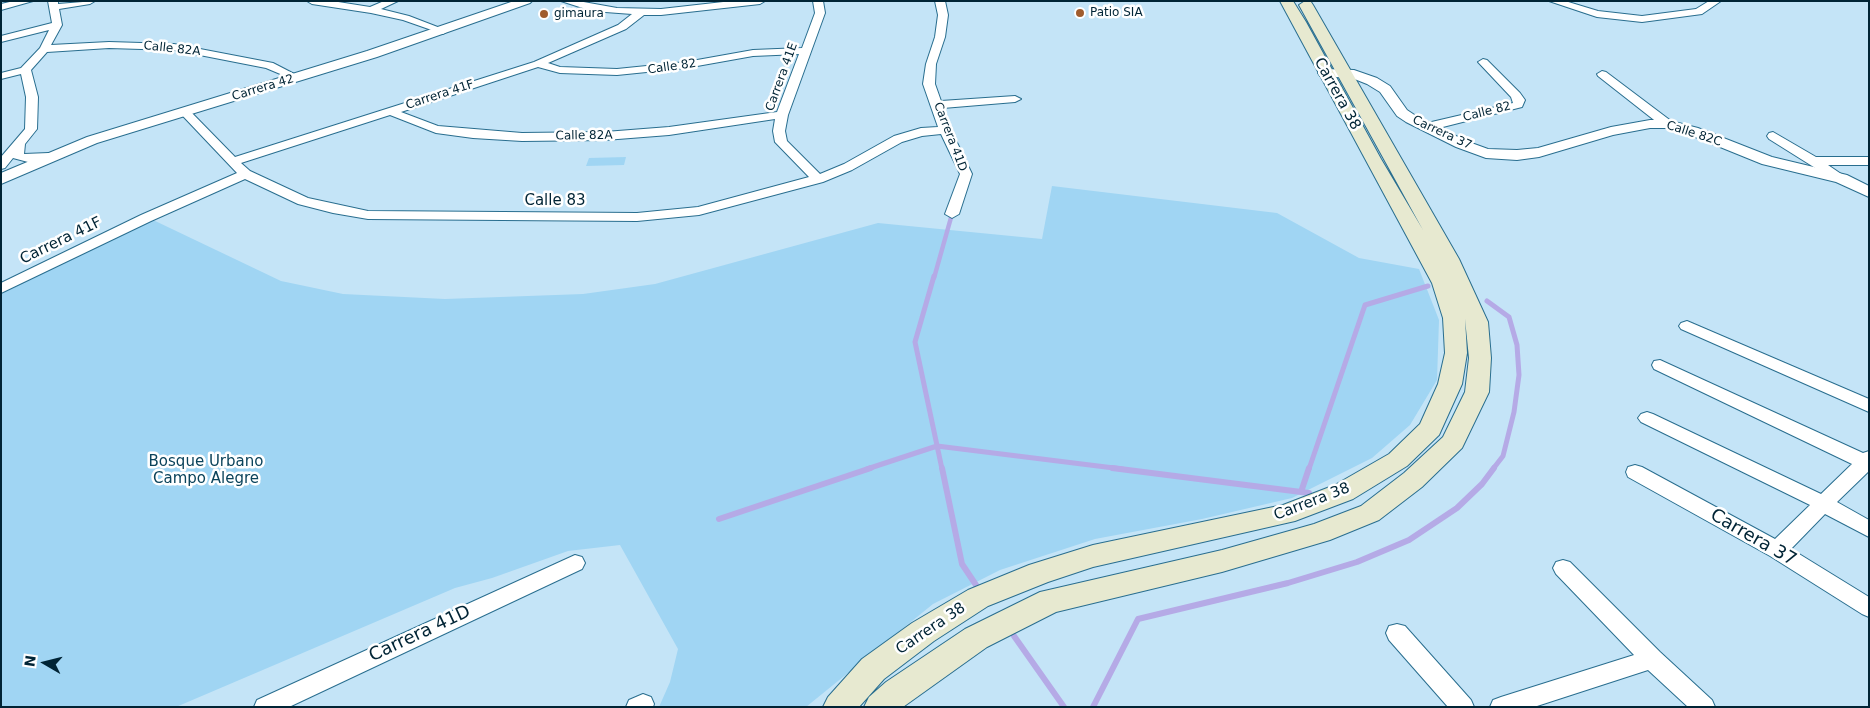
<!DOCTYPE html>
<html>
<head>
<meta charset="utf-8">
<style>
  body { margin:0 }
  #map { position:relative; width:1870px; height:708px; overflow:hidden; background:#c4e4f7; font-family:"DejaVu Sans",sans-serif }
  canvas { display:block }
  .frame { position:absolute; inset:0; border:2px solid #002435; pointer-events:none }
  .north { position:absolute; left:20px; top:638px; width:50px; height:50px; -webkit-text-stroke:4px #fff; paint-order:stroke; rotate:278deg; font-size:14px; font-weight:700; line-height:20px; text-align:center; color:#002435 }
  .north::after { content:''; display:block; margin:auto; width:18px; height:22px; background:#002435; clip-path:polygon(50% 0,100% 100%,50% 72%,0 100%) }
</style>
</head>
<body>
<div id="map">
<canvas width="1870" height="708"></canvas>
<div class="frame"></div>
<div class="north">N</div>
</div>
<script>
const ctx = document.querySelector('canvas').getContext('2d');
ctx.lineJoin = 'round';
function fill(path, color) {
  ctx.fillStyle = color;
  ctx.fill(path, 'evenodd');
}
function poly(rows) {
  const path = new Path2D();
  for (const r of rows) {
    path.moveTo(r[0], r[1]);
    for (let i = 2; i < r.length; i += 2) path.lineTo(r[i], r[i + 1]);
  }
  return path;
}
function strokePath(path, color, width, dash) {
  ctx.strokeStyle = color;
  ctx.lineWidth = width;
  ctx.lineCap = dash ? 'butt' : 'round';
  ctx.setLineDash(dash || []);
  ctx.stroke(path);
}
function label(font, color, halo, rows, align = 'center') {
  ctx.font = font + ' "DejaVu Sans",sans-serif';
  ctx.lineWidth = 5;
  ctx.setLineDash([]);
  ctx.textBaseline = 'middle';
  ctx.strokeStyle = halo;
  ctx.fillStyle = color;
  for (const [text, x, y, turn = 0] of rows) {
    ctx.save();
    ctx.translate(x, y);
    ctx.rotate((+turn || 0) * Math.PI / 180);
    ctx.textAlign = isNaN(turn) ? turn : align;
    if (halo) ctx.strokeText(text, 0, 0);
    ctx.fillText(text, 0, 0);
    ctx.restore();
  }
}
fill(poly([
  [626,157,624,165,586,166,589,158],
  [1052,186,1277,213,1359,258,1419,269,1439,320,1437,380,1410,425,1372,458,1292,498,1202,519,1095,539,1000,570,933,604,806,707,659,707,670,682,678,649,620,545,568,551,492,578,455,588,176,707,1,707,1,294,151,219,281,281,343,294,445,299,583,294,655,284,878,223,1042,239]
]), '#a0d5f3');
strokePath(poly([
  [934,278,952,214]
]), '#b5aae6', 4.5);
strokePath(poly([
  [934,276,915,342,942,469],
  [1487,301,1509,317,1517,345,1519,375,1514,412,1503,456,1493,469],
  [867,469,937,446,1122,469],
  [1309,469,1365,305,1428,286]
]), '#b5aae6', 5);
strokePath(poly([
  [942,468,962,564,976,585],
  [1112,468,1309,493],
  [1301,492,1309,468],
  [719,519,871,468],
  [1014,636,1064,707],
  [1093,707,1138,619,1288,583,1357,562,1409,540,1457,508,1482,484,1494,468]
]), '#b5aae6', 6);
const minor = poly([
  [14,1,33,1,1,10,1,4,14,1],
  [48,1,58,1,58,4,95,1,90,4,59,9,62,25,51,45,109,42,174,44,273,63,302,78,297,81,266,68,174,50,109,48,47,52,31,70,38,97,37,129,25,144,24,154,49,153,55,157,49,161,28,162,13,158,5,168,1,169,1,157,25,129,26,97,21,74,1,79,1,73,21,68,40,48,49,30,1,42,1,36,52,23,48,1],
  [307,1,332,1,370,7,384,1,398,1,381,9,409,16,448,31,443,34,403,20,371,13,312,4,307,1],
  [561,1,578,1,617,8,661,9,732,1,765,1,760,4,661,15,644,15,626,29,548,63,560,67,617,69,686,62,753,50,802,48,815,13,813,1,823,1,825,13,788,115,785,131,787,141,820,174,844,164,894,136,921,128,938,127,923,84,926,64,935,37,938,15,935,1,945,1,948,15,945,37,936,64,935,84,941,101,1015,96,1021,99,1015,102,943,108,951,130,972,174,959,214,952,218,945,214,960,174,941,134,922,136,902,142,852,170,823,182,699,215,637,221,368,219,333,213,298,204,245,179,151,221,1,293,1,283,141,215,237,173,181,114,179,112,181,110,189,110,235,157,534,62,618,25,632,14,592,11,561,1],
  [799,54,777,112,669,127,605,132,522,133,438,126,401,112,538,67,560,73,617,75,686,68,753,56,799,54],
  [390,115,436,133,473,138,522,141,605,140,669,135,775,119,773,131,775,142,809,177,698,207,637,213,368,211,308,198,250,171,241,163,390,115],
  [1549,1,1565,1,1598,11,1642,16,1696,9,1709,1,1721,1,1702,14,1642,22,1597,17,1549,1],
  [1483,59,1487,60,1520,93,1525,100,1522,107,1427,131,1423,130,1421,127,1423,124,1513,103,1511,97,1478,62,1483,59],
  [1602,71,1606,72,1671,121,1673,124,1671,127,1663,127,1598,76,1597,74,1602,71],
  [1773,132,1816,157,1869,157,1869,165,1828,165,1847,178,1841,182,1836,181,1769,139,1767,136,1769,133,1773,132],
  [1687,321,1869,399,1869,412,1681,329,1679,326,1681,323,1687,321],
  [1660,360,1863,453,1869,451,1869,471,1837,502,1869,520,1869,537,1825,514,1791,549,1869,597,1869,617,1862,614,1770,556,1628,477,1626,472,1628,467,1635,465,1642,467,1775,539,1810,505,1641,422,1638,418,1641,414,1647,412,1653,414,1821,494,1852,464,1654,369,1652,365,1654,361,1660,360],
  [575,555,582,557,585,563,582,569,289,707,254,707,257,700,575,555],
  [1563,560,1570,562,1660,652,1712,700,1715,707,1688,707,1648,670,1534,707,1490,707,1493,700,1501,697,1634,655,1556,574,1553,568,1556,562,1563,560],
  [1397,624,1405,626,1471,700,1474,707,1448,707,1389,640,1386,633,1389,626,1397,624],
  [643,694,651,697,654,704,653,707,626,707,629,700,643,694]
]);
const tertiary = poly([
  [514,1,532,1,530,3,377,57,97,143,1,184,1,173,87,137,367,51,514,1],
  [1325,69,1354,70,1377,78,1390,86,1407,110,1416,116,1466,141,1488,149,1517,150,1538,148,1611,127,1650,120,1667,120,1698,128,1772,157,1847,175,1869,186,1869,197,1836,182,1762,164,1688,134,1667,128,1650,128,1613,135,1539,157,1517,160,1486,158,1456,147,1406,122,1397,116,1380,92,1367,84,1352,78,1320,76,1318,73,1320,70,1325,69]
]);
const secondary = poly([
  [1280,1,1293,1,1306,22,1381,159,1423,230,1299,5,1305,1,1311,2,1313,5,1459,259,1488,322,1491,358,1489,392,1462,448,1422,487,1379,520,1330,540,1222,572,1056,612,987,647,903,707,864,707,869,697,886,682,965,629,1040,592,1222,550,1314,524,1361,506,1404,473,1443,437,1465,392,1469,358,1465,319,1467,353,1462,384,1439,435,1407,466,1353,499,1295,521,1093,567,1048,582,988,606,934,641,884,679,859,707,823,707,828,697,862,659,912,623,968,590,1029,565,1093,545,1283,505,1335,485,1389,454,1420,424,1438,384,1445,353,1443,318,1432,283,1280,1]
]);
strokePath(minor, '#296e8f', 2);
strokePath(tertiary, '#296e8f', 2);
strokePath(secondary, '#296e8f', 2);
fill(minor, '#fff');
fill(tertiary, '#fff');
fill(secondary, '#e7e9d0');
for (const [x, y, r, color] of [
  [1080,13,5,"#a05c2d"],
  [544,14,5,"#a05c2d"]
]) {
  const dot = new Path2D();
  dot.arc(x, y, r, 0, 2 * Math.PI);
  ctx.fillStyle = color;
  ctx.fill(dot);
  strokePath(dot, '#fff', 2);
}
label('12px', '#002435', '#fff', [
  ["Patio SIA",1090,13],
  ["gimaura",554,14]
], 'left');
label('12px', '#002435', '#fff', [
  ["Calle 82A",172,49,6],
  ["Calle 82",672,67,-8],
  ["Carrera 41E",782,77,-70],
  ["Carrera 42",263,88,-17],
  ["Carrera 41F",440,95,-18],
  ["Calle 82",1487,112,-14],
  ["Carrera 37",1442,133,25],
  ["Calle 82C",1694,134,18],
  ["Calle 82A",584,136,-1],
  ["Carrera 41D",950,137,69]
]);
label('15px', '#002435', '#fff', [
  ["Carrera 38",1337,94,61],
  ["Calle 83",555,201],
  ["Carrera 41F",61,241,-26],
  ["Carrera 38",1312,502,-21],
  ["Carrera 38",931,629,-34]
]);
label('15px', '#0a435b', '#fff', [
  ["Bosque Urbano",206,462],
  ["Campo Alegre",206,479]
]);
label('18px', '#002435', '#fff', [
  ["Carrera 37",1753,538,30],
  ["Carrera 41D",420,634,-25]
]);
</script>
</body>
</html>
